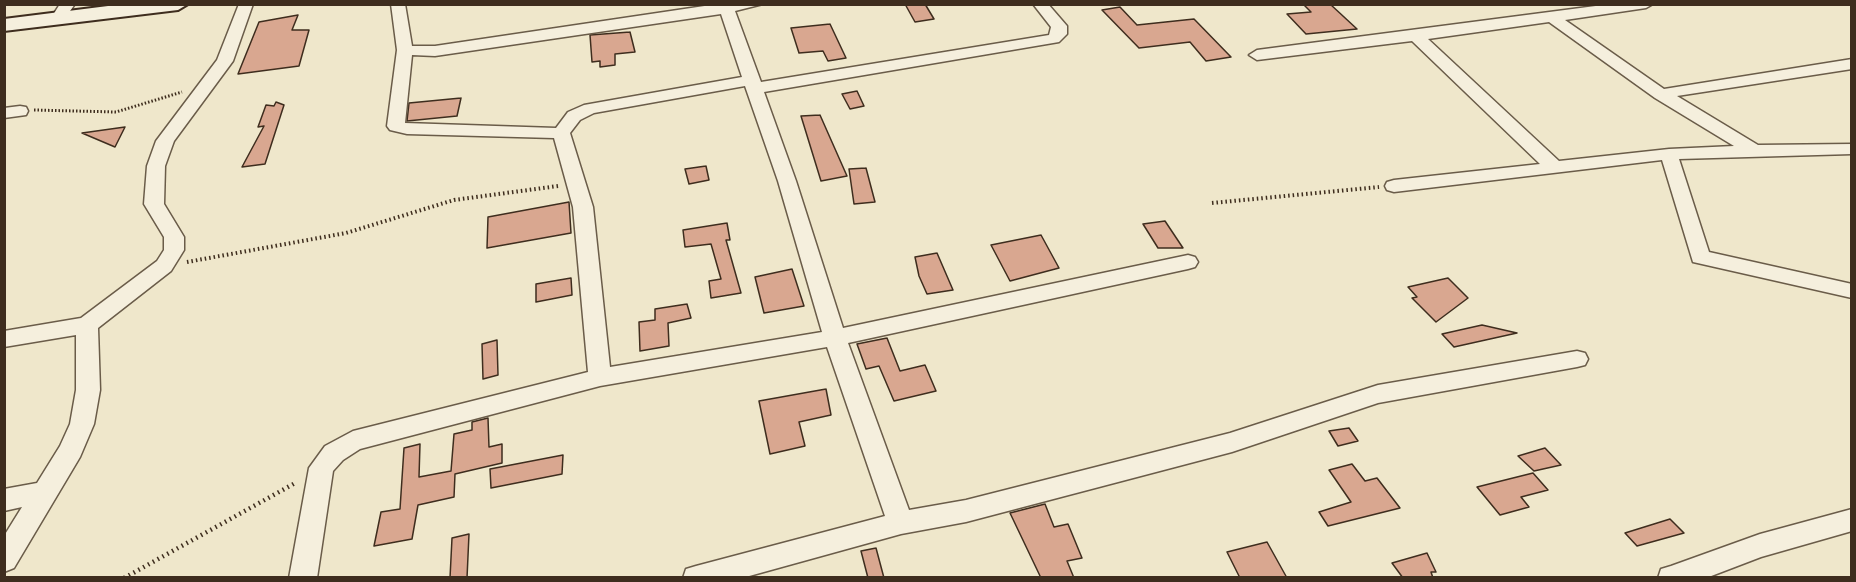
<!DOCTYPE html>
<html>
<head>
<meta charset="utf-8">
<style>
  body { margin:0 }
  #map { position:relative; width:1856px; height:582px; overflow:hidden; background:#efe7cb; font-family:"Sorts Mill Goudy",serif }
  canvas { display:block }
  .frame { position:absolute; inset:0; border:6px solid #3e2d1e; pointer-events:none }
</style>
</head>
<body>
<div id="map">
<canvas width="1856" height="582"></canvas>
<div class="frame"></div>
</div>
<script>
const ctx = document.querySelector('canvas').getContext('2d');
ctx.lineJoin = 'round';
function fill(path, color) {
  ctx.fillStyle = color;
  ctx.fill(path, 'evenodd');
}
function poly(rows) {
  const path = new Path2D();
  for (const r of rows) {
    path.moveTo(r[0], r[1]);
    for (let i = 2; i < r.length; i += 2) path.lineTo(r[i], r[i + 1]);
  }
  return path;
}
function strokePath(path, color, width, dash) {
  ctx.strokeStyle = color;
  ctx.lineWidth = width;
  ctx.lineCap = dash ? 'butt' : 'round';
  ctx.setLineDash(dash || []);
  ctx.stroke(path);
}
const building = poly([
  [905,4,925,4,934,19,915,22,905,4],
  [1303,4,1330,4,1357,29,1306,34,1287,14,1311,12,1303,4],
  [1120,7,1137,25,1194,19,1231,57,1206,61,1190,42,1139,48,1102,10,1120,7],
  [298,15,292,30,309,30,299,66,238,74,259,22,298,15],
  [830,24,846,58,828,61,823,51,799,53,791,28,830,24],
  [630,32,635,52,615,54,615,65,600,67,600,61,592,62,590,35,630,32],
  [857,91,864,106,850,109,842,94,857,91],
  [461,98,457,116,407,121,409,103,461,98],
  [276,102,284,105,265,164,242,167,264,126,258,127,266,105,274,106,276,102],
  [820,115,847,176,821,181,801,116,820,115],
  [125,127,115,147,82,133,125,127],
  [706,166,709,180,689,184,685,169,706,166],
  [866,168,875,202,854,204,849,169,866,168],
  [569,202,571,233,487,248,488,217,569,202],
  [1165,221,1183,248,1158,248,1143,224,1165,221],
  [727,223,730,240,726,240,741,293,711,298,709,281,721,279,711,244,685,247,683,230,727,223],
  [1041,235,1059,268,1010,281,991,245,1041,235],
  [937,253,953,290,927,294,919,276,915,257,937,253],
  [792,269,804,306,764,313,755,277,792,269],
  [571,278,572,295,536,302,536,284,571,278],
  [1448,278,1468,298,1436,322,1412,298,1417,297,1408,287,1448,278],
  [687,304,691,318,668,323,669,346,640,351,639,322,655,320,655,309,687,304],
  [1482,325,1517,333,1454,347,1442,334,1482,325],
  [887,338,900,371,925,365,936,391,894,401,879,366,866,369,857,344,887,338],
  [497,340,498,375,483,379,482,344,497,340],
  [826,389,831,415,799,422,805,446,770,454,759,401,826,389],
  [488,418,489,447,502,444,502,463,455,474,454,497,418,505,412,539,374,546,381,512,400,509,404,448,420,444,419,477,451,471,454,434,472,430,472,422,488,418],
  [1349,428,1358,441,1338,446,1329,431,1349,428],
  [1545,448,1561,465,1534,471,1518,456,1545,448],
  [563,455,562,474,491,488,490,469,563,455],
  [1352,464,1365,481,1377,478,1400,508,1328,526,1319,512,1351,502,1329,470,1352,464],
  [1533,473,1548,490,1521,497,1529,507,1500,515,1477,487,1533,473],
  [1045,504,1054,527,1068,524,1082,558,1067,561,1074,578,1041,578,1010,513,1045,504],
  [1670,519,1684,533,1637,546,1625,533,1670,519],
  [469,534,467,578,450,578,452,538,469,534],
  [1267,542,1287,578,1240,578,1227,552,1267,542],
  [876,548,884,578,868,578,861,551,876,548],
  [1427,553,1436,572,1431,572,1433,578,1403,578,1392,563,1427,553]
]);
fill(building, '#d9a790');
strokePath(building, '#3e2d1e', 1.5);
const street = poly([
  [60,4,75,4,63,21,53,21,51,18,60,4],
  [239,4,253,4,233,61,174,141,165,166,164,204,184,237,184,250,171,271,98,328,100,390,94,424,80,457,14,568,4,572,4,536,22,507,4,511,4,489,37,483,60,446,70,424,76,390,76,335,4,347,4,331,81,318,157,261,164,250,164,237,144,204,147,166,156,141,217,60,239,4],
  [391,4,405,4,412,46,435,46,718,4,763,4,735,11,761,82,1049,35,1051,27,1033,4,1048,4,1067,26,1067,34,1059,42,764,92,796,181,843,328,1188,255,1195,257,1198,262,1195,267,1188,269,848,343,909,510,966,500,1230,433,1378,385,1577,351,1585,353,1588,359,1585,365,1577,367,1378,403,1232,452,966,522,901,534,742,578,683,578,686,569,696,566,885,516,827,347,600,386,360,449,343,460,333,471,317,578,289,578,309,468,325,446,353,431,588,372,573,207,554,138,407,134,390,130,387,126,397,50,391,4],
  [721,14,742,77,584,105,568,112,556,128,405,123,412,55,435,56,721,14],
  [745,86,778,181,822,332,610,367,593,207,570,133,580,120,594,113,745,86],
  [1611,4,1653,4,1646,8,1565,20,1664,89,1852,59,1852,69,1677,96,1758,145,1852,144,1852,154,1679,159,1709,252,1852,284,1852,298,1693,262,1662,160,1394,192,1387,190,1385,186,1387,182,1394,180,1540,164,1412,41,1257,60,1249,55,1257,50,1611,4],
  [1549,22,1655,98,1734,146,1669,149,1559,161,1428,39,1549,22],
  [20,106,26,107,28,111,26,115,4,118,4,108,20,106],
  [1852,509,1852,531,1761,557,1706,578,1658,578,1661,569,1671,566,1760,534,1852,509]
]);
const secondary = poly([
  [124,4,188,4,178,10,4,31,4,19,124,4]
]);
strokePath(street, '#6a5c49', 3);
strokePath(secondary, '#3e2d1e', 4);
strokePath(poly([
  [34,110,116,112,182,92]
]), '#3e2d1e', 3, [1.5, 2]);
strokePath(poly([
  [1212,203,1379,187],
  [187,262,346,233,454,200,558,186]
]), '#3e2d1e', 4, [1.5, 3]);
strokePath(poly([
  [124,578,297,482]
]), '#3e2d1e', 4.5, [1.5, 4]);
fill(street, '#f5efdd');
fill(secondary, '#f5efdd');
</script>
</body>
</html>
